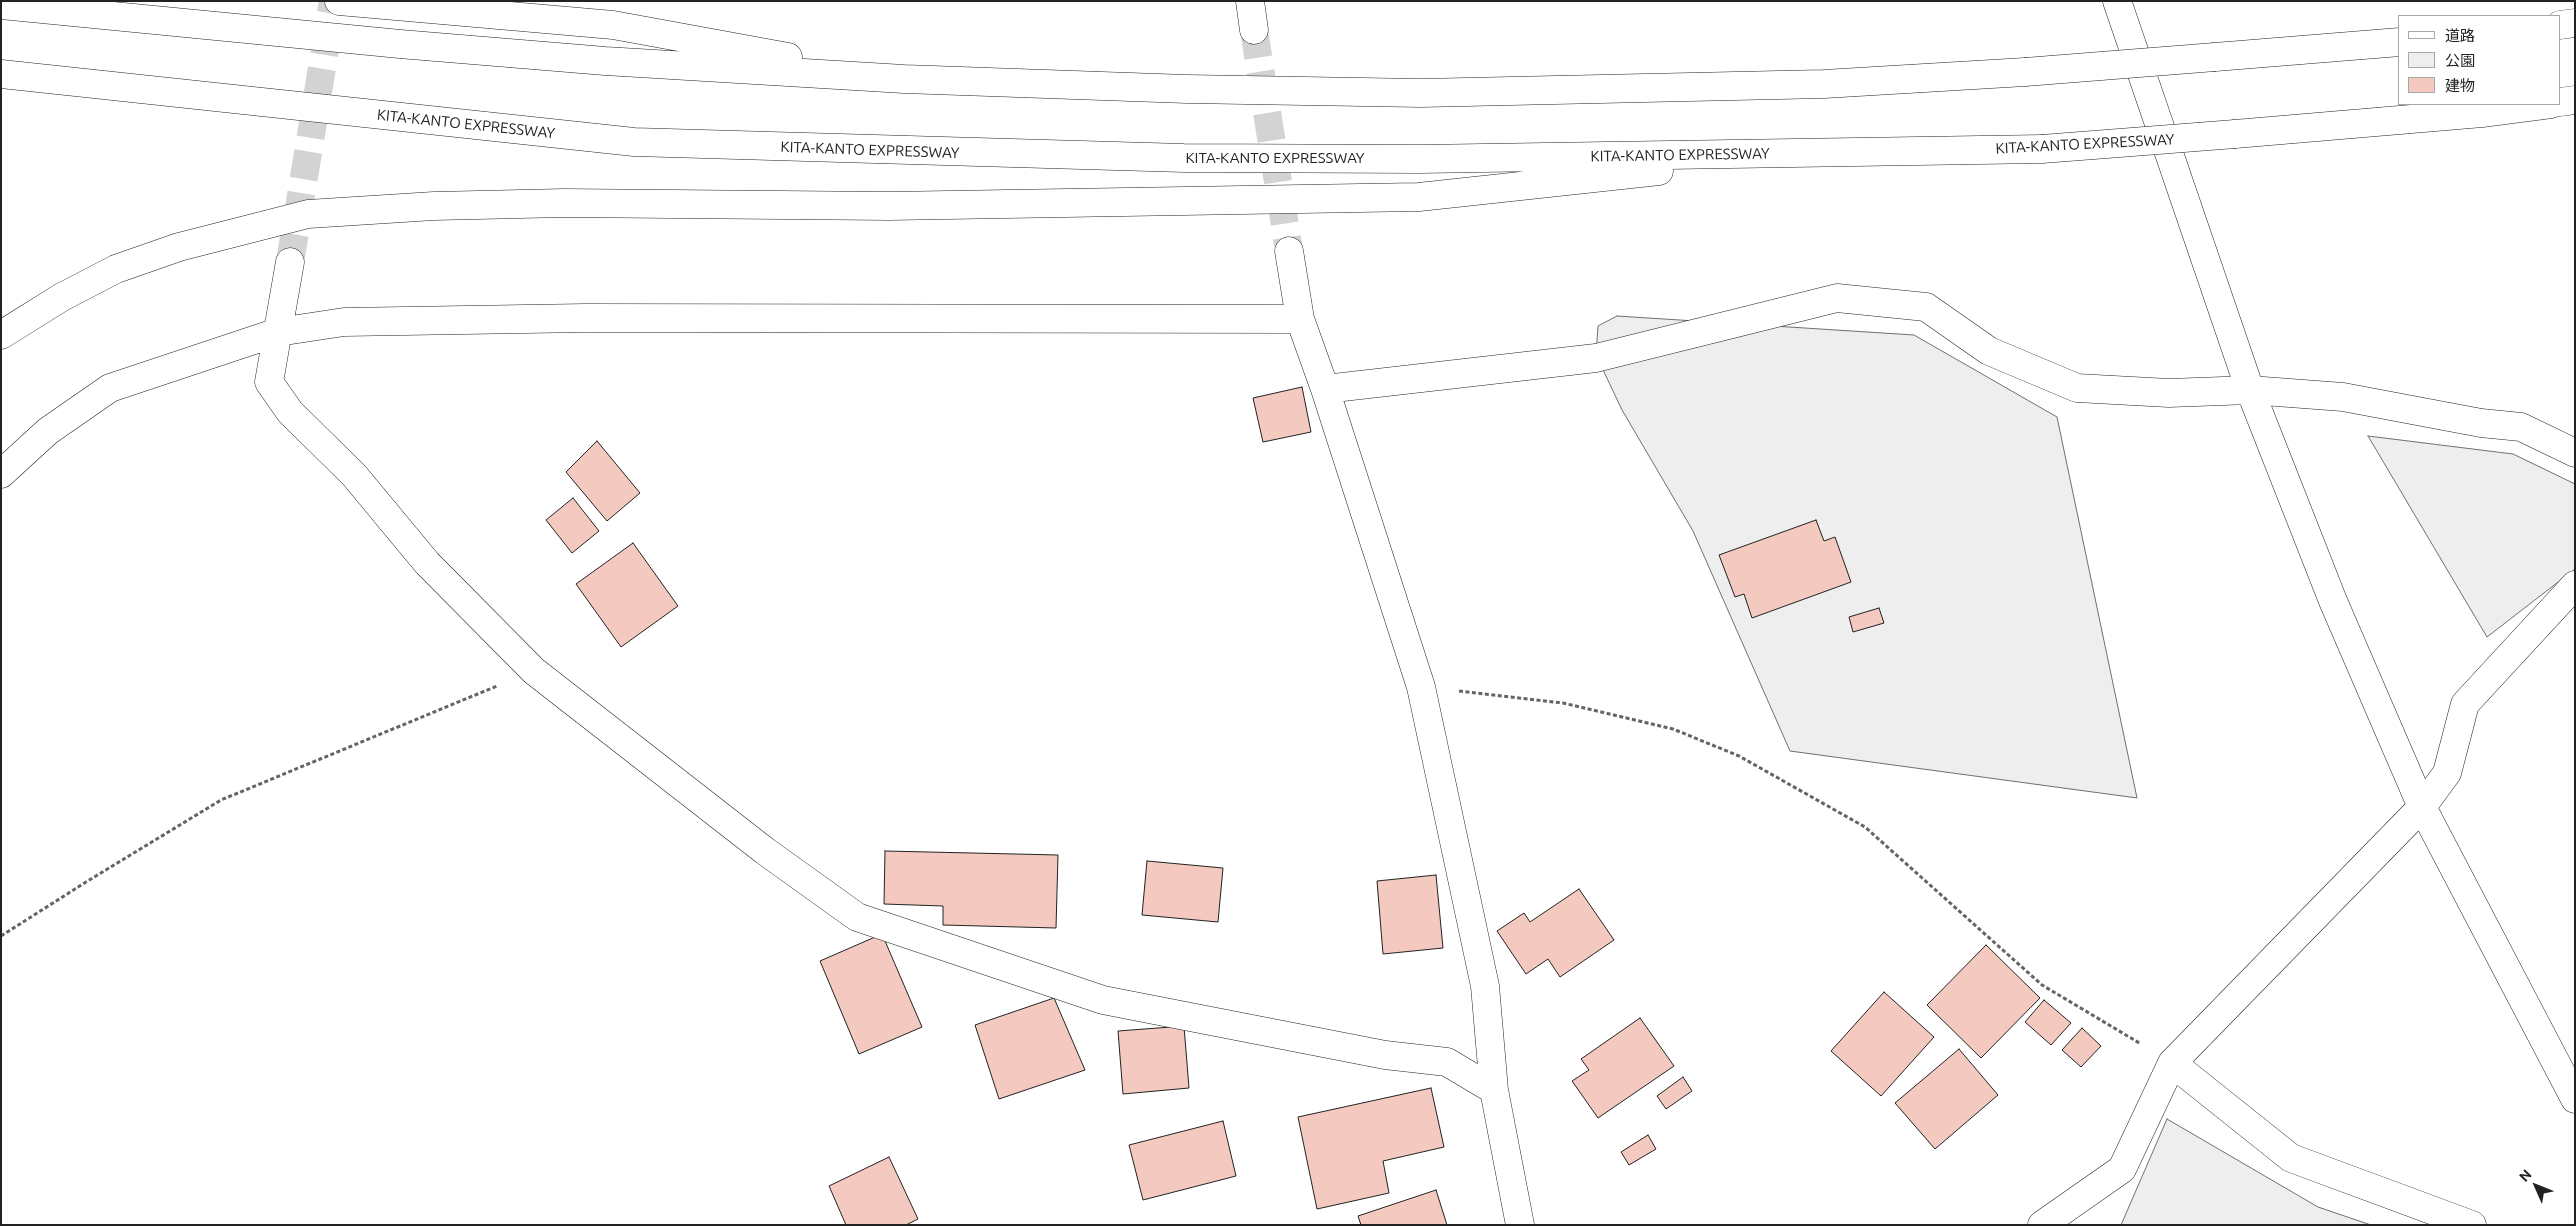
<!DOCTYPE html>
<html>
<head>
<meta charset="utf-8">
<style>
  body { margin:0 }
  #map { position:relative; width:2576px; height:1226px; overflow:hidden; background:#fff; font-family:Ubuntu,"Noto Sans JP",sans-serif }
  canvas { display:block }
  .frame { position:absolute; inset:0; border:2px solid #222; pointer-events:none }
  .legend { position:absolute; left:2398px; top:15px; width:162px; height:90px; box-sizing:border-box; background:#fff; border:1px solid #a7a7a7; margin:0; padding:6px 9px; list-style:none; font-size:15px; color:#222 }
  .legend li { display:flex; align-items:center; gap:10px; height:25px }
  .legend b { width:25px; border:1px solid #a7a7a7 }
  .north { position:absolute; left:2511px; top:1161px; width:50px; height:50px; -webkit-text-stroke:4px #fff; paint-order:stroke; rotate:314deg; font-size:14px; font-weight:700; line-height:20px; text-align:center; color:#222 }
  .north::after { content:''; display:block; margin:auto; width:18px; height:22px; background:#222; clip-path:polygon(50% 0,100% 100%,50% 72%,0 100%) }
</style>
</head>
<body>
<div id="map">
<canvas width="2576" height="1226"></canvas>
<div class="frame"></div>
<ul class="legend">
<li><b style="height:6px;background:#fff"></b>道路</li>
<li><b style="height:14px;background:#eee"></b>公園</li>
<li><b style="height:14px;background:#f3c9c0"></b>建物</li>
</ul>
<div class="north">N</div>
</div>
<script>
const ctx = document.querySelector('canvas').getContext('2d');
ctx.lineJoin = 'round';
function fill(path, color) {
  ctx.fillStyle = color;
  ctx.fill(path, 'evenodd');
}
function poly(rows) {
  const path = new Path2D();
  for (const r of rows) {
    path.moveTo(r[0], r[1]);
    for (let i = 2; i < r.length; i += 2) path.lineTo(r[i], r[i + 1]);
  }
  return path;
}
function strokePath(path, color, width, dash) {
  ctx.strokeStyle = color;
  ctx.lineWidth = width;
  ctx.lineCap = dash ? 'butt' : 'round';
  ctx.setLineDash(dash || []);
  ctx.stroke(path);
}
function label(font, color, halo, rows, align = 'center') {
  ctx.font = font + ' Ubuntu,sans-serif';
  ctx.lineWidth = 4;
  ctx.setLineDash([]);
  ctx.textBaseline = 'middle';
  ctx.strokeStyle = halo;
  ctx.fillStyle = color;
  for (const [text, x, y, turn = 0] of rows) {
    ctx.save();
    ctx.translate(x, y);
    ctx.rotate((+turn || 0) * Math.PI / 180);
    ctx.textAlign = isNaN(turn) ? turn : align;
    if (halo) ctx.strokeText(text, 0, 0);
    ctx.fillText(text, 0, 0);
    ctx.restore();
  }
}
const green = poly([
  [1617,316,1914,335,2057,417,2137,798,1790,751,1693,531,1622,410,1596,355,1598,326,1617,316],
  [2368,436,2513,454,2575,484,2575,569,2487,637,2368,436],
  [2167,1119,2318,1207,2371,1225,2121,1225,2167,1119]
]);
fill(green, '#eee');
strokePath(green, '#6f6f6f', 1);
const building = poly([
  [1302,387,1311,432,1263,442,1253,398,1302,387],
  [597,441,640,493,607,521,566,472,597,441],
  [573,498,599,531,572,553,546,520,573,498],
  [1816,520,1824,541,1835,537,1851,582,1752,618,1744,594,1735,597,1719,555,1816,520],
  [633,543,678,606,621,647,576,584,633,543],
  [1879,608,1884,623,1853,632,1849,617,1879,608],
  [885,851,1058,855,1056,928,943,925,943,906,884,904,885,851],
  [1147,861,1223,868,1218,922,1142,915,1147,861],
  [1436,875,1443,948,1383,954,1377,881,1436,875],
  [1579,889,1614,940,1560,977,1548,959,1526,974,1497,931,1524,913,1530,922,1579,889],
  [882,934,922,1027,859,1054,820,961,882,934],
  [1986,945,2040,998,1981,1058,1927,1005,1986,945],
  [1884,992,1934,1037,1881,1096,1831,1051,1884,992],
  [1054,998,1085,1070,999,1099,975,1025,1054,998],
  [2044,1000,2071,1023,2051,1045,2025,1022,2044,1000],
  [1640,1018,1674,1066,1598,1118,1572,1081,1589,1070,1581,1059,1640,1018],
  [1184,1026,1189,1088,1123,1094,1118,1031,1184,1026],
  [2082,1028,2101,1046,2081,1067,2062,1050,2082,1028],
  [1959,1049,1998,1095,1935,1149,1895,1103,1959,1049],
  [1683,1077,1692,1091,1666,1109,1657,1096,1683,1077],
  [1431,1088,1444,1147,1383,1161,1389,1193,1317,1209,1298,1117,1431,1088],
  [1223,1121,1236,1176,1143,1200,1129,1145,1223,1121],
  [1648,1135,1656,1149,1629,1165,1621,1152,1648,1135],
  [889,1157,918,1219,906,1225,846,1225,829,1186,889,1157],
  [1436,1190,1447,1225,1361,1225,1358,1216,1436,1190]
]);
fill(building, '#f3c9c0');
strokePath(building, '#222', 1);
strokePath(poly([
  [1254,30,1289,251],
  [290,262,333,1]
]), '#d3d3d3', 28, [28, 14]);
const minor = poly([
  [1250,1,1254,30],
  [2117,1,2250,390,2333,601,2422,807,2575,1099],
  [1289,251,1300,319,1325,389,1421,687,1485,986,1494,1090,1520,1225],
  [290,262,269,382,290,412,354,475,427,563,534,671,765,851,857,917,1103,1000,1385,1055,1447,1062,1494,1090],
  [1325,389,1596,358,1837,298,1926,307,1989,351,2077,388,2169,393,2250,390,2343,397,2481,423,2521,427,2575,453],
  [1,474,48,431,110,388,278,332,344,322,585,318,1300,319],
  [2172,1063,2291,1158,2472,1225],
  [2042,1225,2122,1169,2172,1063,2422,807,2447,773,2465,704,2575,585]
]);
const highway = poly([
  [339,1,613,25,788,57],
  [1,5,400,44,605,61,904,79,1187,89,1421,93,1824,84,2025,72],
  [2560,25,2575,23],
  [2215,57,2400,42],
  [1,74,634,142,1184,158,1420,159,2042,149],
  [2560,102,2575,100],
  [2235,134,2482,113,2551,104],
  [1,335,62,297,116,269,179,247,308,214,434,206,564,203,889,206,1419,197,1659,171]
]);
strokePath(minor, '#222', 29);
strokePath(highway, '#222', 29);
strokePath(poly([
  [1459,691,1563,703,1673,729,1739,756,1865,827,2042,985,2141,1044],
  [1,936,86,882,221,800,497,686]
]), '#646464', 3, [4, 2.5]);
strokePath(minor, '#fff', 28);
strokePath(highway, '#fff', 28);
const highwayBridge = poly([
  [2025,72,2215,57],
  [2042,149,2235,134]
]);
strokePath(highwayBridge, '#222', 29, []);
strokePath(highwayBridge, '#fff', 28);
label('15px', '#222', '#fff', [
  ["KITA-KANTO EXPRESSWAY",466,124,6],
  ["KITA-KANTO EXPRESSWAY",2085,144,-3],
  ["KITA-KANTO EXPRESSWAY",870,150,2],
  ["KITA-KANTO EXPRESSWAY",1680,155,-1],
  ["KITA-KANTO EXPRESSWAY",1275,158]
]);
</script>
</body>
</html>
